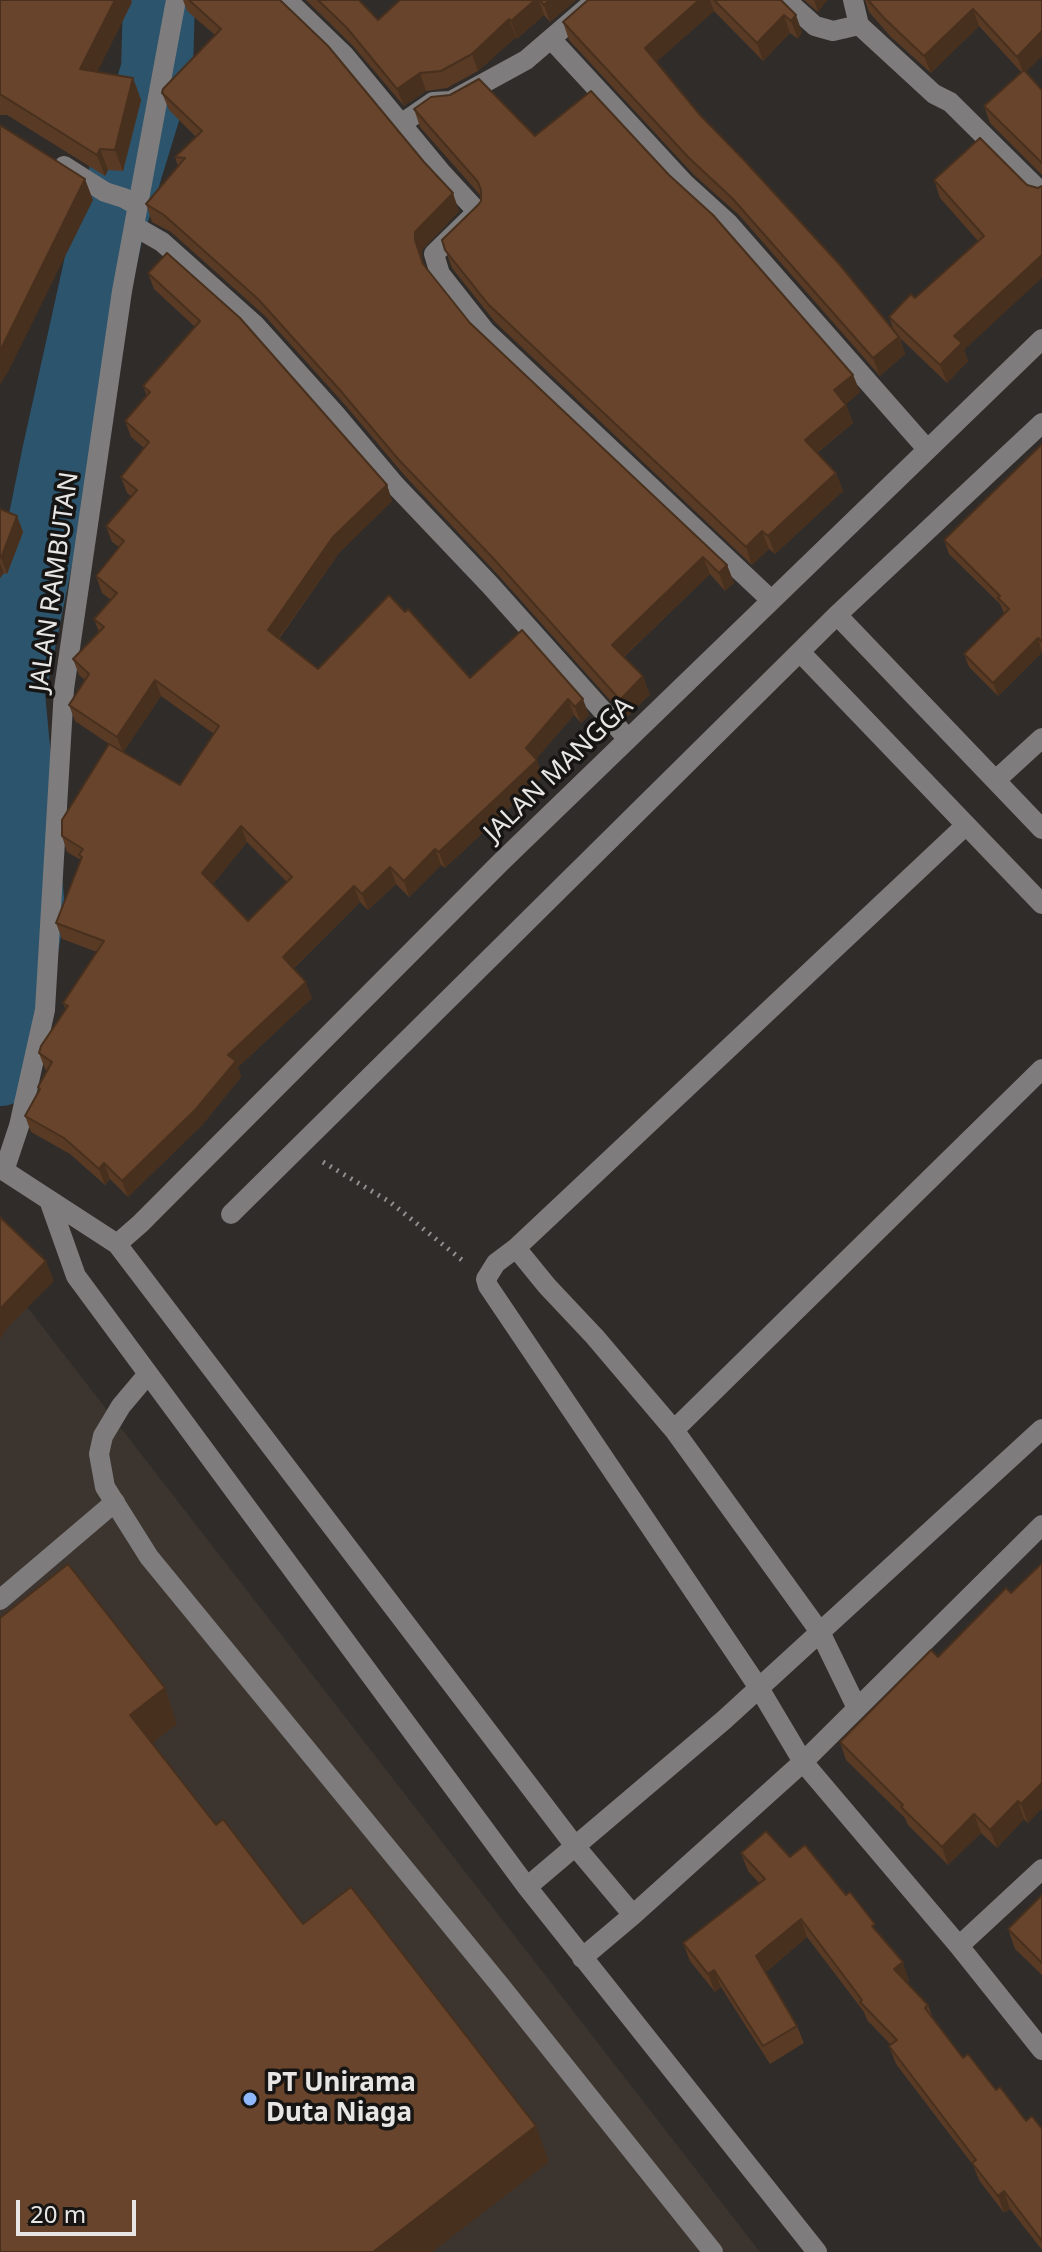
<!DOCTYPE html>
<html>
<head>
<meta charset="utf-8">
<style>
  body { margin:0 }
  #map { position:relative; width:1042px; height:2252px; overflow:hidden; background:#2f2c2a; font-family:"Noto Sans",sans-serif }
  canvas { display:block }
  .scale { position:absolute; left:16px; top:2200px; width:120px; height:36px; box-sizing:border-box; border:4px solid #e8e6e5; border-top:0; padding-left:10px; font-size:24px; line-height:28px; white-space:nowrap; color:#e8e6e5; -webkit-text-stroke:6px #161514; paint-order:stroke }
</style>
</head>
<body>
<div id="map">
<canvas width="1042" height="2252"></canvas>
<div class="scale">20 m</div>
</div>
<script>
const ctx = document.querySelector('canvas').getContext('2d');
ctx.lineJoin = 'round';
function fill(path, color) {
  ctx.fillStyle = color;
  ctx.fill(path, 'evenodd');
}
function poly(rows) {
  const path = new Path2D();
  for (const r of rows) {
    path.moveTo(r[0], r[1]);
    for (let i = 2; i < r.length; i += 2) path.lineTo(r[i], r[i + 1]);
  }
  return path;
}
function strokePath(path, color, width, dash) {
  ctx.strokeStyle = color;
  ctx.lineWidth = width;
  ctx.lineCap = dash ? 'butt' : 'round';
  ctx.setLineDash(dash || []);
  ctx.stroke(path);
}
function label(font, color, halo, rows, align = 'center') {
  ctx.font = font + ' "Noto Sans",sans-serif';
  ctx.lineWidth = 7;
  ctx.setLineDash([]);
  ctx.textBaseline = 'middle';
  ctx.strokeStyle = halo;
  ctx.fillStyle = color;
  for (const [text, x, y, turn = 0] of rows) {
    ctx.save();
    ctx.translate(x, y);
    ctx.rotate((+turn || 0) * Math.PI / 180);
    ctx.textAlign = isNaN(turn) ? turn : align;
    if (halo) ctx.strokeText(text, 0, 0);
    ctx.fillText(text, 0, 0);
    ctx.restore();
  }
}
fill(poly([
  [0,1272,760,2252,0,2252]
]), '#3c342e');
strokePath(poly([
  [0,1070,3,1064,29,909,9,694,58,454,107,233,157,70,159,0]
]), '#2c546c', 72);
strokePath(poly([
  [323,1162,390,1202,462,1260]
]), '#918e8d', 5, [2, 6]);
strokePath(poly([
  [287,0,344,55,440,171,475,209,475,214,434,254,440,274,485,331,771,600],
  [786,0,815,26,833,31,859,25,934,94,950,102,1042,193],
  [853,0,859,25],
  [551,39,685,184,729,224,927,449],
  [401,124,433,102,451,101,526,60,596,0],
  [64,166,105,192,124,198,138,206],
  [134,226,162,242,255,325,336,415,395,485,490,585,628,739],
  [837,615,1042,829],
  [800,652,1042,904],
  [996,780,1042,738],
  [0,1168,117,1244,575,1846,633,1915],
  [4,1171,19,1126,45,1010,64,689,122,291,176,0],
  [49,1200,76,1276,527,1887,817,2252],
  [231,1214,837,615,1042,423],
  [117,1244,140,1224,501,862,1042,339],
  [516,1248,965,826],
  [148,1374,121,1406,103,1436,99,1454,105,1487,149,1557,499,1984,713,2252],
  [674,1430,1042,1069],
  [0,1600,115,1502],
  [857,1708,820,1632,674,1430,595,1337,547,1286,516,1248,496,1263,486,1279,488,1286,759,1688,803,1762,959,1946,1042,2050],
  [527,1887,724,1720,1042,1429],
  [959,1946,1042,1869],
  [582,1958,633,1915,803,1762,1042,1525]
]), '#7e7c7c', 20);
fill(poly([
  [0,0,132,2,97,72,133,78,141,100,123,171,108,170,105,176,7,115,0,115],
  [183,0,280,0,459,211,422,250,422,258,424,265,470,323,727,565,734,583,725,591,710,574,624,657,650,694,626,718,499,576,405,476,346,406,265,316,171,232,152,222,146,204,178,166,175,157,196,137,169,110,162,93,215,35,187,11],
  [306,0,359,0,378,20,400,0,576,0,550,22,544,15,517,39,516,37,478,71,447,88,426,91,404,106,353,46],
  [588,0,781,0,802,32,798,39,790,33,763,61,714,11,656,62,700,115,894,331,889,317,915,298,978,241,940,198,934,180,1027,185,964,350,968,361,947,383,900,338,905,354,880,376,739,215,694,175,569,40,563,22],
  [804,0,827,0,818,12],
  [865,0,1042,0,1026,72,1042,90,1042,175,990,123,984,106,1021,72,979,26,931,73,891,37,869,12],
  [414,109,535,136,853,375,860,392,846,404,853,423,817,453,836,473,843,491,775,554,769,549,752,565,495,322,452,268,442,240,478,205,481,201,481,196,420,127],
  [148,273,387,485,392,501,339,553,279,639,318,669,470,678,522,630,589,715,581,723,574,715,536,759,543,776,445,868,441,865,409,897,396,884,368,910,360,902,293,969,312,998,238,1067,241,1077,202,1125,128,1197,110,1179,105,1185,70,1154,31,1132,25,1116,39,1091,38,1087,47,1071,45,1069,39,1053,66,1010,63,1003,97,952,62,939,56,923,81,860,67,852,62,836,109,744,75,721,69,705,85,680,79,675,73,659,99,632,94,619,111,600,102,593,96,576,119,547,112,542,106,526,131,496,127,493,121,477,144,448,131,437,125,421,147,396,143,386,195,327,154,289],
  [161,696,214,734,180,785,123,752],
  [247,842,287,882,248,921,213,884],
  [1042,444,1042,652,998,696,969,667,964,654,1004,613,1000,604,949,554,944,540],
  [0,509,17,516,23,532,7,574,4,573,0,578],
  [1042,1563,1042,1808,1028,1823,1024,1819,997,1848,981,1833,948,1865,908,1825,905,1818,846,1760,840,1742,1011,1593],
  [741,1853,790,1857,879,1934,909,1980,907,1982,928,2005,933,2019,963,2058,1026,2121,1042,2129,1042,2250,1010,2209,1004,2213,979,2180,973,2165,896,2064,889,2046,891,2045,867,2020,864,2012,807,1937,766,1972,797,2026,804,2043,770,2064,721,1987,715,1992,690,1961,683,1943,759,1883,748,1871],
  [1042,1895,1042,1975,1015,1949,1008,1929]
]), '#593a25');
fill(poly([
  [115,0,131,0,132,2,88,91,80,69],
  [535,0,539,0,544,15,517,39,511,21],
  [549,0,576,0,550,22,544,5],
  [699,0,710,0,714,11,652,66,645,48],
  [814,0,827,0,818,12],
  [973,9,979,26,931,73,924,56],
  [784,15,790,33,763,61,757,43],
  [796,15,802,32,798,39,791,21],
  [509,19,516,37,478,71,472,54],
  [1042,31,1042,56,1024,74,1017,57],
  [420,73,426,91,404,106,397,89],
  [133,78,141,100,123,171,115,150],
  [100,149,108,170,105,176,97,155],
  [85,179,93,200,8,372,0,385,0,351],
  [453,193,459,211,422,250,422,258,415,240,415,232],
  [1042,255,1042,278,964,350,968,361,947,383,940,365,954,336],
  [899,337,905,354,880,376,873,358],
  [853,375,860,392,841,408,834,390],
  [846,405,853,423,811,457,805,440],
  [836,473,843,491,775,554,768,536],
  [387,485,392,501,339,553,273,646,268,630,333,537],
  [17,516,23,532,7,574,1,558],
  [762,531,769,549,752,565,746,547],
  [703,557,710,574,618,662,612,645],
  [0,563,4,573,0,578],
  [727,565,734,583,725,591,719,573],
  [1038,638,1042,652,998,696,993,683],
  [643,676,650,694,626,718,620,700],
  [155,680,161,696,123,753,117,737],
  [568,699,574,715,532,764,526,748],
  [583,699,589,715,581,723,575,707],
  [537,760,543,776,445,868,439,852],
  [241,826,247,842,208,890,202,873],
  [435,849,441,865,409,897,404,881],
  [390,867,396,884,368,910,362,894],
  [354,886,360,902,288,973,283,957],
  [306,982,312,998,238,1067,241,1077,202,1125,128,1197,122,1181,228,1055],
  [104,1163,110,1179,105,1185,99,1169],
  [46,1261,54,1281,8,1327,0,1339,0,1309],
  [165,1688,177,1724,143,1750,130,1715],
  [1042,1783,1042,1808,1028,1823,1021,1804],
  [1018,1801,1024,1819,997,1848,990,1830],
  [974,1814,981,1833,948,1865,942,1847],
  [801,1919,807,1937,763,1974,756,1956],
  [903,1962,909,1980,901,1987,894,1969],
  [714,1970,721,1987,715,1992,708,1974],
  [536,2126,549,2162,432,2252,373,2252],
  [1004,2191,1010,2209,1004,2213,998,2196]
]), '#48301e');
const building = poly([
  [0,0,115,0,80,69,133,78,115,150,100,149,97,155,0,94,0,0],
  [189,0,280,0,328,46,424,162,453,193,415,232,415,240,423,264,470,323,727,565,719,573,703,557,612,645,643,676,620,700,493,558,398,459,339,389,258,299,164,215,146,204,185,158,175,157,202,131,162,93,163,89,221,29,189,0],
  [318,0,359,0,378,20,400,0,535,0,511,21,509,19,472,54,441,71,420,73,397,89,347,28,318,0],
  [540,0,549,0,544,5,540,0],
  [588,0,699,0,645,48,700,115,744,160,840,265,899,337,873,358,732,198,688,157,563,22,588,0],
  [714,0,781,0,796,15,791,21,784,15,757,43,714,0],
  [868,0,1042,0,1042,31,1017,57,973,9,924,56,885,19,868,0],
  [1024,70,1042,90,1042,163,984,106,1024,70],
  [479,79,535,136,591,91,669,175,713,215,853,375,834,390,846,405,805,440,836,473,768,536,762,531,746,547,488,304,445,250,442,240,478,205,481,201,481,190,478,182,414,109,431,97,450,95,479,79],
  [0,125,85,179,0,351,0,125],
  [980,138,1027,185,1038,188,1042,186,1042,255,954,336,962,343,940,365,889,317,911,294,915,298,984,236,934,180,980,138],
  [167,253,240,318,387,485,333,537,268,630,318,669,389,595,405,612,408,609,470,678,522,630,583,699,575,707,568,699,526,748,537,760,439,852,435,849,404,881,390,867,362,894,354,886,283,957,306,982,228,1055,236,1061,196,1109,122,1181,104,1163,99,1169,64,1138,25,1116,40,1089,38,1087,52,1062,39,1053,41,1046,68,1006,63,1003,104,941,56,923,82,857,79,855,83,849,62,836,62,820,109,744,180,785,219,726,155,680,117,737,69,705,89,674,73,659,104,627,94,619,117,593,96,576,124,541,106,526,137,490,121,477,149,442,125,421,150,392,143,386,200,321,148,273,167,253],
  [241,826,292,877,248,921,202,873,241,826],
  [1042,444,1042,642,1038,638,993,683,964,654,1009,609,998,598,1000,596,944,540,1042,444],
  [0,509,17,516,1,558,0,557,0,509],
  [0,1217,46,1261,0,1309,0,1217],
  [1042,1563,1042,1783,1021,1804,1018,1801,990,1830,974,1814,942,1847,901,1807,903,1805,840,1742,931,1650,938,1657,1006,1588,1011,1593,1042,1563],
  [68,1564,165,1688,130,1715,216,1825,223,1819,303,1924,351,1887,536,2126,373,2252,0,2252,0,1618,68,1564],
  [766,1831,790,1857,805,1845,846,1895,850,1892,875,1924,872,1926,903,1962,894,1969,928,2005,925,2008,963,2058,968,2054,996,2090,1000,2087,1026,2121,1032,2116,1042,2129,1042,2241,1004,2191,998,2196,972,2163,976,2160,889,2046,897,2040,860,2002,862,2000,801,1919,756,1956,797,2026,763,2046,714,1970,708,1974,683,1943,765,1879,741,1853,766,1831],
  [1042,1895,1042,1963,1008,1929,1042,1895]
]);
fill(building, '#67442b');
strokePath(building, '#48301e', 2);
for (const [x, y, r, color] of [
  [250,2099,8,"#8fb8fd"]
]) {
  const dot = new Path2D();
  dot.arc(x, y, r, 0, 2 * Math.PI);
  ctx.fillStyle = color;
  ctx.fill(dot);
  strokePath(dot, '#161514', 3);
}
label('26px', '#e8e6e5', '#161514', [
  ["JALAN RAMBUTAN",55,582,-82],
  ["JALAN MANGGA",559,770,-44]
]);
label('bold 26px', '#e8e6e5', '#161514', [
  ["PT Unirama",266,2084],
  ["Duta Niaga",266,2114]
], 'left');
</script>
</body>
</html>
